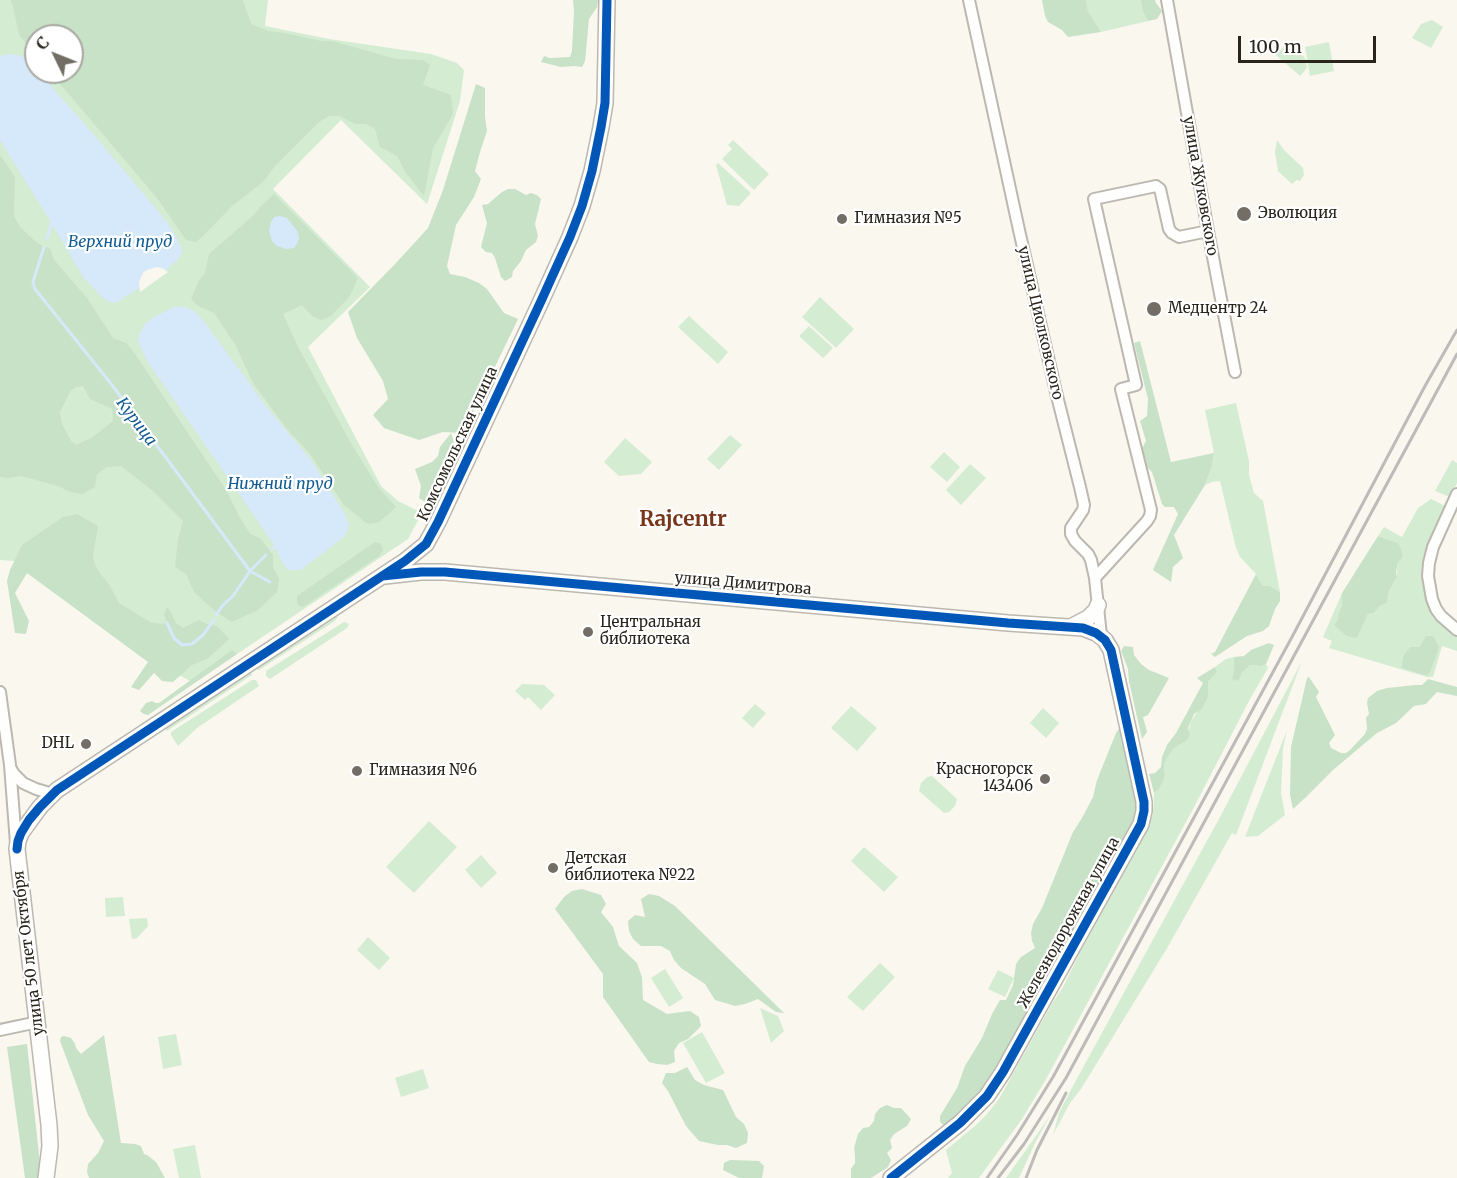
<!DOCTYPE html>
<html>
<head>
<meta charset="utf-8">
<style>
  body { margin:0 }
  #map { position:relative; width:1457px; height:1178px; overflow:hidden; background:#faf7ef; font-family:Merriweather,serif }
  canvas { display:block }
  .north { position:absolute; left:24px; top:24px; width:60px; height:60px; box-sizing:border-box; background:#fff; border:2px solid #a9a8a4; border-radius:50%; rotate:313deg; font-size:16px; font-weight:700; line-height:24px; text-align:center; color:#29251c }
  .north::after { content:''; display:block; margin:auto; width:21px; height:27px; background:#726e66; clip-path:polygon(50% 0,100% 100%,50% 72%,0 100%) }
  .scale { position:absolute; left:1238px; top:36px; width:138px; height:27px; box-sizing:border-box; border:3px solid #29251c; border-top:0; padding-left:8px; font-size:18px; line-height:21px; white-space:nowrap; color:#29251c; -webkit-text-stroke:4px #fff; paint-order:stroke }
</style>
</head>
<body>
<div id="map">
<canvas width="1457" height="1178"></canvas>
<div class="north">С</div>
<div class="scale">100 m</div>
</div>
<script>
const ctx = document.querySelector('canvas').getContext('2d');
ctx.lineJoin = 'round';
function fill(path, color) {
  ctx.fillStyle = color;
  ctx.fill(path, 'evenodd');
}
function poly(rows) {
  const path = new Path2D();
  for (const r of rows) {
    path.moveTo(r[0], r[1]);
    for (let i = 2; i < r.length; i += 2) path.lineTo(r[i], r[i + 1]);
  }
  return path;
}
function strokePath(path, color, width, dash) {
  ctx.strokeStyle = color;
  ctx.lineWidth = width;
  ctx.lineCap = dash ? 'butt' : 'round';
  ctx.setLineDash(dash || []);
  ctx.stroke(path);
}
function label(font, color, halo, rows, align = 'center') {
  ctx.font = font + ' Merriweather,serif';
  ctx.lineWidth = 4.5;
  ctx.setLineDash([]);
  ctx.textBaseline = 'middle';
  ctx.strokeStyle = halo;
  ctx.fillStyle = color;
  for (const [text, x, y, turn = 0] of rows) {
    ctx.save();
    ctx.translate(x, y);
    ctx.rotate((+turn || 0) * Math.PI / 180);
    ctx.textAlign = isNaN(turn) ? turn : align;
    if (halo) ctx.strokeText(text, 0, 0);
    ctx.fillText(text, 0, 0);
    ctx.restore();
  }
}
fill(poly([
  [0,0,268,0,265,26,329,39,431,54,457,63,464,70,460,101,427,204,341,120,273,189,370,287,308,347,381,486,398,501,422,513,408,539,194,683,154,662,14,561,0,560],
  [36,36,72,36,72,72,36,72],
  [1086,0,1141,0,1142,10,1148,21,1101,32,1088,11],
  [1432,20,1443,27,1431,48,1412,38,1421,24],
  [1288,42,1305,58,1307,68,1300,76,1276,55],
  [1329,42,1334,71,1310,76,1305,47],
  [733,140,769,174,754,190,722,159,732,149,728,145],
  [1277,140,1284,150,1303,168,1304,175,1300,181,1297,180,1292,184,1278,171,1275,152],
  [718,163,751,193,739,206,727,205,716,165],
  [820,297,854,329,836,348,802,317],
  [689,316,728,352,718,364,678,327],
  [809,326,833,348,823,358,799,336],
  [1236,403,1249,461,1249,475,1254,493,1263,501,1280,592,1270,586,1263,586,1256,574,1240,557,1236,548,1220,481,1212,482,1205,485,1212,466,1214,453,1205,410],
  [730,435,742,445,719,470,707,459],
  [625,438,652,462,641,474,619,476,604,462],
  [944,452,960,467,947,482,930,467],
  [1452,460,1457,463,1457,483,1450,497,1435,491],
  [970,464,986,478,961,505,946,490],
  [1431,499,1445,506,1424,555,1421,573,1424,591,1429,609,1435,617,1457,636,1457,651,1442,646,1433,677,1427,677,1329,648,1332,641,1323,637,1342,593,1342,605,1338,615,1338,619,1334,625,1346,636,1357,637,1368,614,1374,613,1380,606,1387,603,1389,591,1397,577,1398,543,1378,536,1384,527,1402,537,1418,508],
  [1410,647,1420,647,1434,661,1430,673,1427,676,1401,668,1403,656],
  [334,615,338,617,335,621,259,670,255,668],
  [344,622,349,624,347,628,270,679,266,676,266,671],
  [1234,657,1234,667,1232,679,1242,673,1250,665,1262,666,1266,664,1268,668,1250,699,1192,811,1045,1081,1022,1119,979,1178,948,1178,952,1173,946,1150,976,1125,987,1114,999,1099,1053,1002,1063,987,1084,945,1144,837,1153,815,1154,793,1158,790,1165,776,1164,769,1165,762,1173,749,1186,741,1191,721,1208,697,1208,682,1217,672,1215,667,1226,659],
  [1302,661,1236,835,1232,833,1166,950,1081,1089,1070,1103,1053,1135,1059,1113,1074,1084,1220,817],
  [250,670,252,675,167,731,164,726],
  [252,680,256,680,259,686,197,728,178,746,171,735,171,732],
  [522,684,544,685,555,695,541,710,528,697,525,700,515,691],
  [755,704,766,713,753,728,742,718],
  [851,706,877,728,857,751,831,728],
  [1043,708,1059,723,1046,738,1030,723],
  [1287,730,1283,748,1281,793,1285,815,1258,836,1245,837],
  [932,776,957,799,955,806,949,812,944,813,919,791,921,783,927,777],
  [429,821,457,847,414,893,386,867],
  [864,847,898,877,884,892,851,861],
  [481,855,497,873,481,888,465,870],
  [123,897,125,916,106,917,105,898],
  [147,918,148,926,137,938,132,939,129,919],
  [368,937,390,958,379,970,357,950],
  [880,963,895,977,863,1011,847,997],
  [665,969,683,998,669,1007,651,978],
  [998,970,1014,978,1005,997,988,989],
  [760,1008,778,1016,784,1031,771,1043],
  [702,1032,725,1073,706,1083,683,1043],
  [176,1034,182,1065,163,1069,158,1037],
  [423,1069,429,1088,401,1097,395,1078],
  [1050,1116,1036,1141,1019,1178,1006,1178],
  [195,1145,201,1178,179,1178,173,1149]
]), '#d4ecd2');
fill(poly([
  [10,0,243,0,251,24,268,31,285,33,321,41,332,41,396,59,423,60,430,65,423,85,451,95,453,114,433,148,424,196,406,173,397,156,380,147,375,129,366,124,356,124,339,116,329,116,319,122,275,166,263,182,232,206,204,235,196,242,186,240,157,198,50,72,72,72,72,36,36,36,36,55,19,35,13,6],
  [573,0,598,0,597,7,589,19,585,61,582,67,575,66,561,67,541,62,544,56,550,58,570,57,572,51,574,11],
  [1042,0,1086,0,1088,11,1101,32,1068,37,1062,30,1048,22,1045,16],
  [1141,0,1155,0,1156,3,1162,11,1157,19,1148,21,1142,10],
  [476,84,485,88,485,117,487,131,480,152,475,171,481,179,474,197,456,225,447,266,450,274,465,277,479,283,487,289,504,313,518,319,463,433,443,432,419,440,384,428,373,415,388,399,383,381,357,338,348,312,396,263,428,228,443,190],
  [0,155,15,177,14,216,20,227,37,243,50,249,54,260,87,298,113,338,126,343,135,354,226,490,239,516,250,534,260,538,273,555,273,567,279,579,277,592,258,610,232,622,216,612,194,592,186,574,175,567,178,539,183,521,153,491,121,466,107,467,97,474,95,487,82,494,70,492,58,486,21,476,8,478,0,477],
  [83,386,90,399,112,409,113,421,93,437,76,445,71,441,62,424,60,412,71,390,76,387],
  [508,189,515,189,526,195,531,193,537,195,541,199,535,224,538,236,536,242,526,250,521,261,513,271,512,277,505,281,501,277,495,258,492,253,486,252,481,247,487,223,482,205,488,204,502,192],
  [274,194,358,278,350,296,331,316,321,320,312,316,302,305,283,314,298,347,352,445,378,487,396,507,379,522,370,524,365,522,344,505,310,454,287,429,253,383,235,344,214,313,198,306,191,299,199,281,205,273,209,254,254,215,260,207],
  [1140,341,1171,462,1214,453,1212,466,1205,485,1174,535,1183,558,1173,567,1171,582,1153,570,1178,514,1174,507,1165,507,1162,504,1152,472,1145,465,1142,448,1146,441,1140,421,1147,416,1148,399,1134,343],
  [451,433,454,442,445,470,428,504,419,498,421,486,415,469,432,462,438,456,440,447],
  [77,514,98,526,93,556,95,564,99,572,110,586,119,603,150,622,160,624,167,623,164,615,167,607,172,614,176,623,183,628,199,620,207,624,217,626,229,639,207,659,192,665,173,682,162,681,154,673,139,690,131,687,148,662,27,573,15,593,29,621,26,634,15,633,7,581,10,570,22,545,63,517],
  [1378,536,1398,543,1402,551,1402,558,1398,562,1396,572,1397,577,1389,591,1387,603,1380,606,1374,613,1368,614,1357,638,1346,636,1334,625,1338,619,1338,615,1342,605,1342,593],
  [375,542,381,544,383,550,379,556,303,607,298,605,297,601,297,596],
  [1256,574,1263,586,1270,586,1280,592,1280,601,1275,609,1269,626,1263,631,1247,636,1215,657,1211,654,1215,652],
  [1426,636,1433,636,1439,647,1430,673,1427,676,1401,668,1403,656,1410,647,1420,647],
  [1269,643,1274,645,1266,664,1262,666,1250,665,1242,673,1238,681,1232,679,1234,667,1234,657,1244,656,1251,650],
  [1124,646,1133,647,1134,655,1141,664,1149,670,1169,678,1148,715,1143,717,1147,732,1142,739,1129,681,1128,669,1121,651],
  [232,650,237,654,148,715,144,714,140,711,146,703,152,701,155,703,159,703],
  [1215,667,1217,672,1208,682,1208,697,1201,710,1194,714,1188,728,1190,735,1186,741,1173,749,1165,762,1164,769,1165,776,1162,783,1158,790,1154,793,1149,774,1155,773,1161,767,1162,757,1167,745,1176,733,1203,683,1197,678],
  [1309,677,1319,692,1316,697,1335,735,1329,743,1331,748,1341,753,1346,753,1350,750,1365,734,1367,729,1366,718,1369,714,1367,703,1368,698,1377,691,1387,688,1415,685,1422,685,1428,679,1457,687,1457,696,1437,692,1426,704,1414,706,1396,723,1377,733,1333,770,1305,798,1293,809,1290,795,1291,747,1307,678],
  [1121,726,1138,801,1136,817,1126,842,983,1092,945,1127,940,1122,940,1116,957,1088,965,1066,982,1038,992,1014,1000,1000,1006,1000,1013,985,1016,964,1021,957,1035,948,1032,941,1031,933,1033,924,1042,908,1073,832,1082,818,1093,797,1097,780,1116,733],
  [582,889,601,895,606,904,601,912,613,927,619,946,637,963,642,977,643,1000,667,1014,690,1011,699,1017,701,1026,688,1039,679,1043,674,1051,675,1062,667,1065,657,1064,649,1062,603,997,603,974,555,909,564,897,572,891],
  [649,894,659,896,675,906,784,1013,776,1012,758,999,745,1004,735,1006,715,1000,705,984,681,968,674,960,670,951,661,946,641,946,633,939,629,931,628,921,635,915,645,917,641,899],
  [104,1035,121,1143,135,1144,141,1146,144,1154,147,1155,156,1162,165,1178,89,1178,87,1172,88,1164,98,1153,104,1141,88,1115,60,1041,61,1037,64,1036,71,1038,75,1044,76,1048,81,1054],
  [27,1044,40,1164,39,1178,25,1178,7,1047],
  [687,1067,695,1080,704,1085,723,1090,736,1117,744,1124,748,1133,747,1143,736,1148,727,1145,718,1145,699,1141,686,1126,668,1091,662,1083,666,1073,675,1073],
  [887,1105,894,1108,901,1108,911,1119,907,1126,894,1134,890,1140,892,1148,887,1153,891,1160,888,1167,871,1178,851,1178,851,1169,855,1163,855,1155,854,1148,858,1134,863,1128,869,1127,874,1121,875,1114,880,1108],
  [730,1160,759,1161,764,1166,762,1178,739,1178,723,1170,724,1163]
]), '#c7e2c6');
fill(poly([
  [10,54,21,56,29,60,36,69,36,72,39,72,100,142,167,222,176,236,183,252,178,259,167,269,132,293,115,303,109,302,102,297,83,277,52,224,0,140,0,56],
  [280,216,287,218,298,232,299,239,297,244,294,248,286,249,277,246,272,241,269,231,271,222,274,217],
  [176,306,185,307,194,311,202,319,266,406,311,460,345,514,349,525,345,536,301,570,288,570,282,562,275,546,147,361,138,341,139,335,145,324,154,317]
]), '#d6e9fa');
fill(poly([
  [157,267,162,268,168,272,140,292,139,282,143,273,147,270]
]), '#faf7ef');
strokePath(poly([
  [47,239,52,221],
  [44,247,33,282,35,289,112,385,250,571,270,582],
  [272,549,275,546],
  [216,615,223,605,233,596,250,571,266,555],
  [167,623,174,638,182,645,192,644,203,635,214,620]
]), '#d6e9fa', 3);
const street = poly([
  [969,0,1019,230,1056,392,1080,487,1084,505,1083,510,1071,528,1071,534,1075,541,1088,554,1091,560,1095,578,1101,636],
  [1167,0,1208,231,1235,372],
  [1457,494,1433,547,1429,563,1428,576,1432,599,1436,609,1441,616,1457,630],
  [1095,578,1147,521,1150,516,1151,510,1121,389,1136,385,1094,199,1156,186,1160,189,1169,229,1172,233,1179,237,1208,231],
  [0,692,10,765,16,843],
  [11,769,14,774,23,783,36,789,53,794],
  [0,1030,38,1022]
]);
const secondary = poly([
  [385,576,421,572,445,572,1008,623,1083,628,1096,633,1105,640,1111,650,1144,802,1144,811,1141,824,1003,1072,987,1096,960,1123,891,1178],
  [1071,627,1088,618,1096,610,1098,605],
  [46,1178,50,1146,49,1125,17,849,18,841,21,833,40,807,57,790,405,561,426,544,438,522,542,299,570,237,582,206,592,171,601,127,605,103,607,0]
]);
strokePath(street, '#bcb8b0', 14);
strokePath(secondary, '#bcb8b0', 18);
strokePath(street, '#fefefd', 10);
strokePath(secondary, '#fefefd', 15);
strokePath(poly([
  [987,1178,1017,1135,1053,1077,1292,637,1425,386,1457,330],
  [998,1178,1024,1144,1066,1078,1457,354],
  [1026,1178,1037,1150,1066,1093]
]), '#bcbbb9', 3);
strokePath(poly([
  [382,576,421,572,445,572,1008,623,1083,628,1096,633,1105,640,1111,650,1144,802,1144,811,1141,824,1003,1072,987,1096,960,1123,891,1178],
  [17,849,18,841,21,833,29,820,40,807,57,790,405,561,426,544,438,522,542,299,570,237,582,206,592,171,601,127,605,103,607,0]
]), '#0057b8', 9);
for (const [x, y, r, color] of [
  [1244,214,8,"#726e66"],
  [842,219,6,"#726e66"],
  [1154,309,8,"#726e66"],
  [588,632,6,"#726e66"],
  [86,744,6,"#726e66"],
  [357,771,6,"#726e66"],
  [1045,779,6,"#726e66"],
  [553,868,6,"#726e66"]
]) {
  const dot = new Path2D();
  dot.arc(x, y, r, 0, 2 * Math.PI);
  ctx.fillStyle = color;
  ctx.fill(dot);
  strokePath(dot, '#fff', 2);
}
label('15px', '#29251c', '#fff', [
  ["улица Жуковского",1200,186,80],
  ["улица Циолковского",1040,323,77],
  ["Комсомольская улица",458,444,-65],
  ["улица Димитрова",743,584,5],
  ["Железнодорожная улица",1069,923,-61],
  ["улица 50 лет Октября",29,953,-97]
]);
label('15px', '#29251c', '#fff', [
  ["Эволюция",1258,214],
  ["Гимназия №5",854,219],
  ["Медцентр 24",1168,309],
  ["Центральная",600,623],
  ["библиотека",600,640],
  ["DHL",74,744,"right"],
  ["Красногорск",1033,770,"right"],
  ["143406",1033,787,"right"],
  ["Гимназия №6",369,771],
  ["Детская",565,859],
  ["библиотека №22",565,876]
], 'left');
label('italic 16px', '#105b91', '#fff', [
  ["Верхний пруд",120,242],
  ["Курица",136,422,53],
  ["Нижний пруд",280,484]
]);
label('bold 21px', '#773619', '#fff', [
  ["Rajcentr",683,520]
]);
</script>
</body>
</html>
